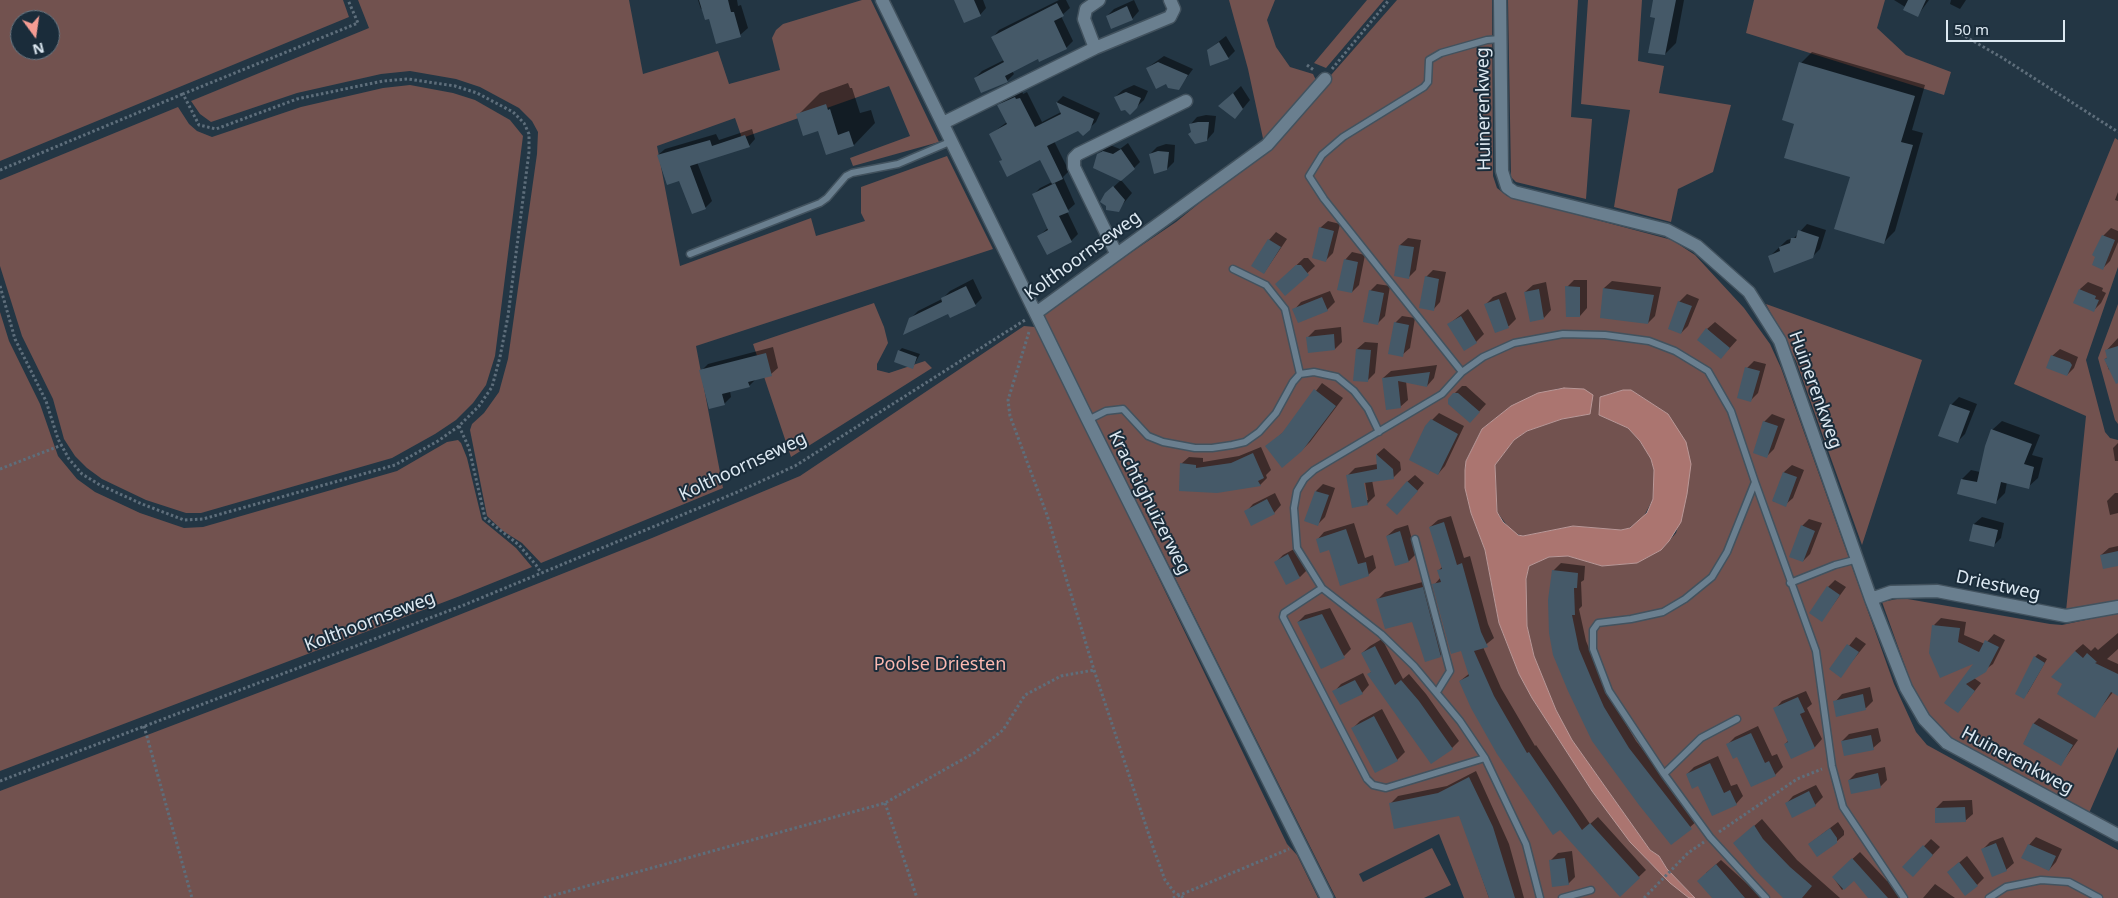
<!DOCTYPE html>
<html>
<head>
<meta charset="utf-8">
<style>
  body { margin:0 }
  #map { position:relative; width:2118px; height:898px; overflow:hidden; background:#233644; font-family:"Noto Sans",sans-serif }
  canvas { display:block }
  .north { position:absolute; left:10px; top:10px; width:50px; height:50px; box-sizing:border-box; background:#1a2c3a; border:1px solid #687884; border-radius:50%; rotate:166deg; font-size:14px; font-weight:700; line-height:20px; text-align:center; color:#dde9f2 }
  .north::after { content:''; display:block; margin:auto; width:18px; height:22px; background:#f59c93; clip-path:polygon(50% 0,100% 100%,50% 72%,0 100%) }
  .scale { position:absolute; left:1946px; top:20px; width:119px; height:22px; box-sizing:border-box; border:2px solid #dde9f2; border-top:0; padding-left:6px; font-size:15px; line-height:18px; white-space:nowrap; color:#dde9f2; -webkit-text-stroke:4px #1a2c3a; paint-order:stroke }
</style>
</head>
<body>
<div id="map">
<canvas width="2118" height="898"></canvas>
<div class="north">N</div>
<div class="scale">50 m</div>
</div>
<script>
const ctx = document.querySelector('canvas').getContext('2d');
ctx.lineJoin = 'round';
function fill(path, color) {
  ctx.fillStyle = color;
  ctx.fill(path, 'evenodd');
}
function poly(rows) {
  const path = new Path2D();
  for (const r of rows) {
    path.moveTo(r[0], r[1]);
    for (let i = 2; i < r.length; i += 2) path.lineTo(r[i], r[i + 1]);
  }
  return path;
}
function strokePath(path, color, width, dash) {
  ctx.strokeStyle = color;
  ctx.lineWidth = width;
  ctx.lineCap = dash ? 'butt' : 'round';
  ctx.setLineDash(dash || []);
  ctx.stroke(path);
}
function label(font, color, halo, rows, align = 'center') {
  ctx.font = font + ' "Noto Sans",sans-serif';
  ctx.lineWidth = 4;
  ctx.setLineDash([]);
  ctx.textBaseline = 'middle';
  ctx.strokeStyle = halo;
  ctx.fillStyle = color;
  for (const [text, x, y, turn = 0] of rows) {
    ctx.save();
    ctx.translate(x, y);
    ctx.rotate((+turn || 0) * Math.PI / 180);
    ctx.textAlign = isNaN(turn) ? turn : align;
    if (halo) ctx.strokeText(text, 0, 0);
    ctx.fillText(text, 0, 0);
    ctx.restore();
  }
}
fill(poly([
  [0,0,343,0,349,17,0,161],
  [20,20,50,20,50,50,20,50],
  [358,0,629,0,643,74,718,51,729,84,780,70,772,38,776,30,783,24,862,0,871,0,939,142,853,166,850,158,910,136,889,86,742,138,735,118,657,146,680,266,811,218,816,236,865,221,861,213,861,187,947,156,993,249,696,346,723,488,541,563,522,543,503,531,487,516,470,430,472,424,484,413,499,392,508,359,537,154,538,132,532,121,519,108,480,87,456,79,410,71,381,74,297,93,211,122,200,114,191,101,369,28],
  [1229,0,1275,0,1267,20,1276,47,1290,67,1313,74,1316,80,1311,89,1264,143,1248,69],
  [1367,0,1384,0,1326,68,1314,63],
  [1397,0,1492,0,1493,176,1497,188,1507,196,1672,240,1695,255,1744,308,1770,344,1781,368,1894,684,1916,732,1927,745,2118,850,2118,898,1695,898,1667,869,1659,856,1650,850,1572,740,1556,710,1534,656,1527,626,1526,579,1529,566,1549,557,1568,556,1602,566,1637,563,1661,550,1676,533,1687,494,1668,414,1631,390,1623,390,1600,397,1599,415,1628,428,1640,441,1651,459,1654,470,1653,499,1643,518,1629,528,1621,530,1573,526,1523,536,1512,532,1497,512,1495,465,1514,440,1527,431,1562,419,1590,414,1584,389,1564,388,1556,389,1511,406,1482,429,1466,461,1465,470,1465,488,1471,513,1485,550,1499,623,1519,674,1532,698,1592,791,1648,861,1689,898,1464,898,1439,834,1359,874,1363,882,1432,848,1451,885,1424,898,1336,898,1042,313,1176,222,1266,149],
  [1508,0,1578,0,1571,117,1592,119,1586,199,1516,182,1511,177],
  [1588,0,1642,0,1638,61,1664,66,1659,93,1731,105,1713,172,1678,189,1671,222,1614,207,1630,110,1581,104],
  [1754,0,1885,0,1877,28,1906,55,1951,72,1944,95,1746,33],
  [410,85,453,93,475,100,510,120,523,136,495,356,486,385,473,403,456,420,435,434,392,458,201,513,186,513,146,500,102,479,87,468,75,456,64,439,53,399,22,336,0,266,0,180,178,107,189,124,197,131,212,137,301,107,383,88],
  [2115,138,2118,140,2118,267,2086,360,2105,432,2110,438,2118,440,2118,601,2066,611,2086,416,2014,384],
  [874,303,884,327,888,343,877,364,877,370,889,373,925,361,932,368,791,457,753,344],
  [1766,304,1922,360,1862,545,1796,361],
  [2118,304,2118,424,2115,420,2098,358],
  [0,312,9,341,40,404,58,456,77,479,95,492,140,513,184,528,203,527,397,471,447,442,458,440,461,443,467,458,482,520,516,548,532,567,460,596,0,771],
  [1036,324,1287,844,1297,855,1318,898,0,898,0,791,376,648,652,538,800,476,1024,326,1035,327],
  [1902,598,2050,624,2062,625,2118,613,2118,747,2089,813,1937,732,1915,694,1882,602]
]), '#72524f');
const water = poly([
  [1564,388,1584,389,1593,395,1590,414,1562,419,1527,431,1514,440,1495,465,1497,512,1503,522,1518,535,1523,536,1573,526,1621,530,1630,528,1647,513,1653,499,1654,470,1651,459,1640,441,1628,428,1599,415,1600,397,1623,390,1631,390,1668,414,1686,442,1691,464,1687,494,1681,522,1669,541,1661,550,1637,563,1602,566,1568,556,1549,557,1529,566,1526,579,1527,626,1534,656,1556,710,1572,740,1650,850,1659,856,1667,869,1695,898,1689,898,1670,883,1630,842,1592,791,1532,698,1519,674,1499,623,1485,550,1471,513,1465,488,1465,470,1466,461,1482,429,1511,406,1538,393,1564,388]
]);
fill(water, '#ab7570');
strokePath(water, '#ba9897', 1);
fill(poly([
  [698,0,737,0,738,6,741,5,748,28,740,35,710,17,703,8,701,9],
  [955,0,983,0,986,8,980,15],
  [1059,0,1066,0,1070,8,1061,16,1073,41,1066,48,1038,57,1012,71,1014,74,1007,81,975,78,982,71,1004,60,993,37,999,30],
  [1134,0,1139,11,1132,19,1107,16,1114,9],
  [1654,0,1684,0,1676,43,1665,54],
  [1894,0,1929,0,1918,15],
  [1951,0,1966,0,1960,9,1950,4],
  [1226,36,1235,51,1228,58,1208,50],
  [1812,52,1925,85,1912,130,1923,133,1895,231,1884,242,1852,176,1795,123,1801,63],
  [1164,56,1193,69,1179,88,1167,83,1147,68],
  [848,83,850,88,852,88,860,113,871,110,875,123,854,145,819,129,798,115,820,93],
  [1134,85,1148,91,1144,100,1130,113,1115,97,1123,90],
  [1241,86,1250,100,1235,118,1227,99],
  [1022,91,1023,94,1027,92,1042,122,1061,112,1057,102,1063,96,1100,113,1096,122,1083,134,1079,130,1054,141,1069,171,1063,177,1075,204,1067,211,1078,234,1071,241,1039,236,1048,228,1033,195,1040,188,1052,182,1040,158,1000,161,1003,159,991,134,1007,122,999,105,1005,99],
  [1206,115,1216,116,1214,132,1207,140,1192,131,1190,125,1197,117],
  [752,129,755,139,749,146,697,162,712,201,705,208,658,155,665,149,716,134,719,140],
  [1128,143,1140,162,1134,168,1098,154,1110,145,1120,149],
  [1166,144,1175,145,1174,162,1167,169,1150,154,1157,147],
  [1121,180,1132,193,1118,210,1106,194],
  [2118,192,2118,201,2115,200],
  [1328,221,1340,224,1333,253,1326,260,1320,228],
  [1807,224,1826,230,1820,249,1812,257,1769,257,1787,240,1794,238],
  [2111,228,2118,231,2118,242,2110,261,2103,268,2103,236],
  [1276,232,1287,239,1264,273,1269,240],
  [1408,238,1421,240,1416,270,1409,277,1400,245],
  [1352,252,1365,255,1359,285,1352,292,1345,260],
  [1304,258,1308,258,1315,266,1285,294,1284,277],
  [1433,270,1446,272,1440,302,1433,310,1426,277],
  [973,279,982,298,975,305,949,312,910,319,918,311,942,299,950,291],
  [1574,280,1587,280,1587,308,1580,316,1567,287],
  [1612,281,1661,287,1655,316,1648,323,1602,317,1604,288],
  [1546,282,1551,310,1544,318,1525,292,1533,285],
  [2088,282,2103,288,2102,291,2106,293,2101,303,2094,310,2075,302,2080,289],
  [1377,284,1390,286,1385,316,1377,324,1370,291],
  [1330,291,1335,302,1327,310,1294,310,1301,302],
  [1506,292,1516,319,1509,326,1496,331,1486,304,1493,297],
  [1687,294,1699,299,1688,326,1681,333,1679,302],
  [1468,309,1484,334,1476,342,1449,324],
  [1402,316,1415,318,1410,348,1402,355,1395,323],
  [1715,322,1737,340,1728,350,1707,329],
  [1341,327,1342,342,1335,349,1308,337,1315,330],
  [2118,338,2118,367,2109,370,2105,359,2108,357,2106,351],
  [1365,342,1378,343,1375,373,1368,380,1357,349],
  [773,347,778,368,771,374,756,379,749,386,730,391,731,397,724,404,701,371,708,364],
  [902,348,920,354,913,367,899,351],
  [2060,349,2078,357,2074,368,2067,375,2052,356],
  [1754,361,1766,364,1758,393,1751,400,1747,368],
  [1437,365,1434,378,1427,386,1406,381,1408,400,1400,407,1383,378,1391,371],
  [1322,383,1343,398,1310,442,1302,450,1266,447,1286,430],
  [1462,386,1466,386,1486,404,1477,414,1454,394],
  [1959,397,1977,404,1965,434,1958,441,1940,435,1952,404],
  [1439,413,1464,426,1445,466,1438,474,1432,420],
  [1772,414,1785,419,1774,449,1767,456,1764,422],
  [2002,421,2040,435,2032,455,2043,458,2038,478,2028,487,2007,482,2005,493,1996,502,1962,479,1971,470,1980,472,1992,430],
  [2118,443,2118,461,2115,461,2113,448],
  [1261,447,1271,470,1266,475,1267,478,1260,485,1217,491,1181,464,1189,457,1203,458,1203,462,1239,456],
  [1384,448,1400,462,1401,470,1393,478,1372,480,1375,496,1367,504,1348,475,1355,468,1378,464,1377,454],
  [1364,476,1368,500,1366,500,1361,477],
  [1792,465,1804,470,1793,498,1785,505,1773,501,1784,472],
  [1415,475,1424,483,1404,506,1407,482],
  [1323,484,1335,488,1325,517,1318,524,1316,491],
  [1275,493,1281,505,1274,513,1246,512,1253,504],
  [2115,493,2118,493,2118,513,2110,515,2107,501],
  [1451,516,1464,558,1470,556,1488,624,1494,638,1483,647,1501,688,1535,746,1536,745,1590,824,1598,817,1646,870,1620,895,1460,681,1470,673,1462,649,1434,585,1441,577,1439,570,1442,567,1430,527,1438,520],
  [1982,517,2004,523,2001,538,1993,546,1970,540,1974,524],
  [1809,519,1822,523,1810,554,1803,561,1802,526],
  [1354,523,1365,558,1373,555,1376,568,1368,575,1317,540,1324,532],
  [1408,525,1416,554,1409,561,1396,565,1387,536,1395,529],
  [2118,546,2118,565,2101,555,2109,548],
  [1296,548,1307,570,1300,577,1276,562,1283,555],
  [1561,563,1585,566,1584,580,1581,582,1582,606,1579,609,1586,641,1599,673,1611,699,1636,741,1698,820,1671,844,1550,600,1553,571],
  [1430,580,1448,648,1440,656,1413,620,1378,599,1385,592],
  [1835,580,1846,587,1822,620,1828,587],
  [1330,608,1351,649,1344,656,1298,622,1305,615],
  [1941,618,1966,622,1964,635,1985,644,1994,634,2005,640,1993,664,1974,678,1981,683,1958,712,1946,703,1977,661,1934,625],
  [2118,633,2118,649,2107,659,2118,664,2118,686,2094,716,2075,651,2083,644,2091,651,2095,647,2098,650],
  [1856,637,1866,644,1840,676,1831,669],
  [1382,639,1403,679,1409,674,1426,694,1459,741,1452,748,1369,674,1372,671,1362,653,1370,646],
  [2038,654,2047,659,2027,694,2035,657],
  [1363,673,1369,685,1362,693,1334,692,1341,684],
  [1870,687,1873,701,1866,708,1837,715,1835,702,1842,694],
  [1806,691,1812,704,1807,708,1822,739,1815,747,1791,757,1785,744,1789,740,1775,709,1782,701],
  [1382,709,1405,752,1397,760,1353,728,1360,721],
  [2039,718,2078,740,2061,764,2024,743,2034,723],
  [1758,726,1772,756,1777,754,1783,767,1775,775,1738,755,1728,744,1735,737],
  [1878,728,1881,741,1873,748,1842,741,1849,734],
  [1718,756,1731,786,1737,784,1743,796,1736,804,1699,785,1687,774,1694,767],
  [1885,767,1887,780,1880,787,1849,780,1856,773],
  [1476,771,1509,844,1524,898,1489,898,1460,814,1391,803,1398,796,1447,786],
  [1816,785,1823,797,1815,805,1793,816,1786,804,1793,796],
  [1972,800,1973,814,1965,821,1936,808,1943,801],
  [1762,819,1797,860,1840,898,1789,898,1735,843],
  [1838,822,1844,831,1844,835,1836,842,1809,844],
  [2003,837,2014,863,2006,870,1983,849,1990,842],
  [2036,837,2062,849,2056,862,2049,870,2029,845],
  [1931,839,1940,847,1920,868,1904,867],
  [1572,851,1575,877,1568,884,1550,861,1558,853],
  [1860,852,1887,881,1889,880,1903,898,1870,898,1854,879,1842,890,1833,877],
  [1967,856,1984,878,1977,885,1948,872],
  [1721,860,1756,892,1761,898,1716,898,1706,873],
  [1935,884,1955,898,1923,898]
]), '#0007');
fill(poly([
  [699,0,728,0,731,12,734,12,741,37,716,44,709,19,705,20],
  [954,0,974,0,981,16,964,23],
  [1653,0,1676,0,1665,55,1648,53,1655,18,1650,17],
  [1908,0,1926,0,1918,17,1903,10],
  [1057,3,1064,16,1054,21,1067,49,1039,62,1038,59,1005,76,1008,82,981,93,974,78,1004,62,991,37],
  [1127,6,1133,20,1111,29,1106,16],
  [1219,42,1229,59,1210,66,1207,50],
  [1158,62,1188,75,1179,90,1168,88,1166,84,1156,89,1146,68],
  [1799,62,1915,96,1901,142,1913,145,1884,244,1834,229,1850,177,1784,158,1794,124,1782,120],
  [1126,92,1141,98,1137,108,1130,115,1125,110,1121,111,1114,97],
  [1233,93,1243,109,1235,119,1218,106],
  [1015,97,1016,99,1020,98,1035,127,1061,114,1056,102,1094,119,1090,130,1083,136,1078,131,1047,146,1063,179,1052,184,1040,160,1007,177,999,161,1002,160,989,134,1007,124,997,105],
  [826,104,828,110,830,109,838,135,849,131,854,146,826,155,818,131,803,136,796,114],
  [1198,122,1209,122,1207,141,1195,144,1188,134,1191,132,1189,124],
  [745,135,750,147,690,166,706,209,692,214,679,181,667,185,657,155,710,140,712,146],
  [1121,149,1135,169,1121,181,1093,168,1097,154,1103,151,1113,154],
  [1158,151,1169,152,1167,170,1154,174,1149,154],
  [1055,183,1069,212,1059,216,1072,242,1047,255,1037,236,1048,230,1032,194],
  [1113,186,1125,200,1119,212,1106,210,1106,206,1100,202,1105,193],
  [1319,227,1334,231,1326,262,1312,258],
  [1798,230,1819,237,1813,258,1774,273,1768,256,1780,251,1779,247,1790,243,1791,238,1796,238],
  [2102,235,2115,240,2103,270,2092,265,2095,257,2092,255],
  [1268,239,1281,247,1264,274,1251,266],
  [1399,245,1414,247,1409,279,1394,276],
  [1344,259,1358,262,1352,293,1337,290],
  [1296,265,1301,265,1309,275,1285,296,1275,284],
  [1425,276,1439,279,1434,311,1419,308],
  [966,286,976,306,950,318,948,314,903,335,909,318,942,302,941,298],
  [1565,286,1580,287,1580,317,1566,317],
  [1603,288,1654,295,1648,324,1600,318],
  [1539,289,1544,319,1530,322,1524,292],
  [2079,289,2096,296,2095,299,2099,300,2094,312,2073,303],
  [1369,290,1384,293,1378,325,1363,322],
  [1322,297,1328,311,1298,323,1292,309],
  [1499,299,1509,328,1495,333,1484,304],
  [1678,301,1692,306,1681,334,1668,329],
  [1461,316,1477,343,1464,351,1447,324],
  [1394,322,1409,325,1403,357,1388,354],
  [1706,328,1730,348,1721,359,1697,340],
  [1334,334,1335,350,1308,353,1306,337],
  [2118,346,2118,383,2116,384,2104,359,2107,358,2105,350],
  [1356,349,1371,350,1368,382,1353,381],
  [898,350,917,357,913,369,894,362],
  [766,353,772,376,748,382,750,387,722,394,725,405,709,409,699,370],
  [2051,355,2070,362,2072,365,2067,376,2046,368],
  [1745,367,1760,371,1751,402,1737,398],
  [1430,372,1427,387,1398,381,1401,408,1386,410,1382,378],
  [1314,389,1336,406,1302,451,1282,468,1265,446,1282,433],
  [1453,393,1458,393,1480,412,1470,423,1448,404,1448,399],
  [1950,404,1970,411,1958,443,1938,436],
  [1431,419,1458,434,1438,475,1409,460,1425,426],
  [1763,421,1778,426,1767,458,1753,453],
  [1991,429,2032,444,2024,464,2034,467,2029,489,2001,482,1996,504,1957,494,1961,479,1977,482,1985,446],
  [1253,453,1264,478,1258,481,1261,486,1217,493,1179,491,1180,463,1196,465,1196,468,1231,463],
  [1376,454,1393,469,1394,479,1364,483,1368,505,1352,508,1346,475,1377,469],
  [1783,472,1797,477,1786,507,1772,501],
  [1407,481,1418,491,1397,515,1386,505],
  [1315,491,1329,495,1318,526,1304,521],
  [1267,499,1275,514,1251,526,1244,511],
  [1444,522,1457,565,1462,563,1481,632,1488,647,1474,651,1494,696,1527,753,1529,752,1582,830,1590,823,1640,878,1620,897,1560,830,1553,835,1497,754,1471,708,1459,681,1469,676,1461,651,1451,654,1432,584,1441,582,1437,570,1442,569,1429,527],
  [1973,524,1998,530,1994,547,1969,541],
  [1801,525,1815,531,1803,562,1789,557],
  [1346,529,1358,564,1366,562,1369,576,1340,586,1329,550,1320,553,1316,539],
  [1400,531,1409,562,1395,566,1386,536],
  [2118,551,2118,566,2103,569,2100,555],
  [1288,554,1300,578,1286,585,1274,562],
  [1552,570,1578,573,1577,588,1574,588,1575,615,1572,615,1579,649,1592,680,1604,707,1629,748,1692,829,1671,845,1639,805,1592,741,1568,691,1553,655,1549,633,1548,600],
  [1827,586,1840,595,1822,622,1809,613],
  [1423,587,1441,657,1425,662,1412,622,1385,629,1376,599],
  [1322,614,1345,658,1321,669,1297,622],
  [1932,625,1960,628,1958,642,1979,652,1985,640,1999,647,1986,672,1966,684,1975,691,1958,713,1944,703,1973,664,1940,678,1929,653],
  [1847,644,1859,652,1841,678,1829,669],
  [1375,646,1395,685,1401,680,1419,701,1453,749,1431,764,1367,674,1371,672,1361,653],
  [2075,651,2083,658,2087,653,2097,662,2095,663,2118,674,2118,696,2111,692,2095,718,2057,694,2062,684,2051,677],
  [2034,656,2045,663,2024,699,2015,694],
  [1355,680,1363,694,1340,705,1332,691],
  [1863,694,1866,710,1836,717,1833,701],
  [1798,697,1805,712,1800,714,1815,748,1791,759,1784,744,1788,742,1773,708],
  [1374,716,1398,761,1375,773,1351,728],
  [2033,723,2073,745,2061,766,2023,744],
  [1751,733,1765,763,1769,761,1776,776,1751,787,1737,757,1733,759,1726,744],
  [1871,735,1874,750,1844,756,1841,741],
  [1710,763,1724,793,1730,790,1737,805,1712,816,1698,786,1692,789,1686,774],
  [1878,773,1881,788,1851,794,1848,780],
  [1469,777,1493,827,1515,898,1489,898,1459,816,1394,829,1389,803,1438,793],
  [1809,791,1816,806,1792,818,1785,803],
  [1965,807,1966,822,1935,823,1935,808],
  [1754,825,1763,839,1790,867,1812,886,1802,898,1783,898,1757,872,1733,843],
  [1830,828,1837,838,1837,843,1817,857,1808,844],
  [1996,843,2007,871,1992,877,1981,849],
  [2028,844,2056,856,2049,871,2021,858],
  [1923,845,1933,855,1913,877,1902,867],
  [1565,858,1569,885,1552,887,1549,860],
  [1852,858,1888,898,1868,898,1854,881,1844,890,1832,877],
  [1959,862,1978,886,1965,896,1947,872],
  [1716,864,1745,898,1712,898,1697,881]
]), '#455968');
const lane = poly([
  [690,254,820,203,827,198,846,176,852,173,898,164,952,141],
  [1233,269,1266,285,1285,309,1300,374],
  [1462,372,1324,199,1309,176,1322,155,1343,137,1424,87,1428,82,1429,60,1441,53,1487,40,1500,39],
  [1088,420,1106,411,1123,409,1148,436,1163,442,1195,448,1212,448,1232,445,1245,442,1259,432,1276,413,1293,382,1300,374,1314,372,1337,377,1354,391,1368,409,1379,432],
  [1755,482,1727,552,1712,577,1685,599,1663,612,1631,619,1598,623,1593,630,1593,649,1609,691,1664,774,1710,837,1766,898],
  [1415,539,1450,671,1437,692],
  [1790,583,1835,565,1858,559],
  [1322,588,1284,613,1283,617,1367,779,1373,785,1386,788,1485,758],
  [1664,774,1701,738,1737,719],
  [1540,898,1526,844,1485,758,1460,721,1414,666,1381,634,1322,588,1297,548,1294,508,1297,491,1304,479,1314,470,1442,394,1462,372,1483,357,1514,343,1563,334,1605,335,1649,341,1675,351,1708,371,1731,411,1755,482,1816,651,1832,766,1843,807,1904,898],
  [1562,898,1591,890],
  [1989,898,2006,887,2041,880,2069,882,2099,898]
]);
const street = poly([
  [882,0,1088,420,1327,898],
  [1500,0,1502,171,1507,187,1514,192,1667,230,1697,246,1749,292,1780,341,1871,599,1906,688,1924,719,1947,743,2118,835],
  [1095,48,1084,19,1086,9,1099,0],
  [943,123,1095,48,1170,17,1174,9,1170,0],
  [1116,253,1074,167,1074,158,1078,154,1186,101],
  [1036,313,1267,145,1325,79],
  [1871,599,1891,592,1937,591,2066,616,2118,607]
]);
strokePath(lane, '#42525e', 9);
strokePath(street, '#42525e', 15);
strokePath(poly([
  [1961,34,2001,57,2118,132],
  [1307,65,1315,71],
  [1332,69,1389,0],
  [0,170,183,94],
  [0,286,15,339,46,401,58,439,69,459,82,474,100,485,142,504,184,520,203,519,395,465,438,441,459,426,479,406,492,387,500,357,508,316,529,152,529,134,524,123,513,112,477,93,455,86,408,79,383,81,297,99,216,129,199,125,183,94,358,23,348,0],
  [1029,332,1008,400,1010,416,1047,515,1094,670,1154,850,1165,880,1174,892,1184,898],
  [459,426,469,448,485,518,519,545,536,565,541,573],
  [0,469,62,445],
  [144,726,192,898],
  [0,781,464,605,735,493,795,466,1025,320],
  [885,803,917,898],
  [1719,832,1797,779,1822,769],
  [544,898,885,803,974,753,1003,730,1025,695,1061,676,1094,670],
  [1173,898,1289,849],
  [1644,898,1688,853,1704,842]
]), '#5e6e7b', 3, [2.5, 2.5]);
strokePath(lane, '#6a7f8f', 6);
strokePath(street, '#6a7f8f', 12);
label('18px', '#dde9f2', '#1a2c3a', [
  ["Huinerenkweg",1484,109,-91],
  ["Kolthoornseweg",1083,256,-36],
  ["Huinerenkweg",1815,390,70],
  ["Kolthoornseweg",743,467,-25],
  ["Krachtighuizerweg",1149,503,63],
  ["Driestweg",1998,586,12],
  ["Kolthoornseweg",370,622,-21],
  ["Huinerenkweg",2017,761,28]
]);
label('18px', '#fbb8b0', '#1a2c3a', [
  ["Poolse Driesten",940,665]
]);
</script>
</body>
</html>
